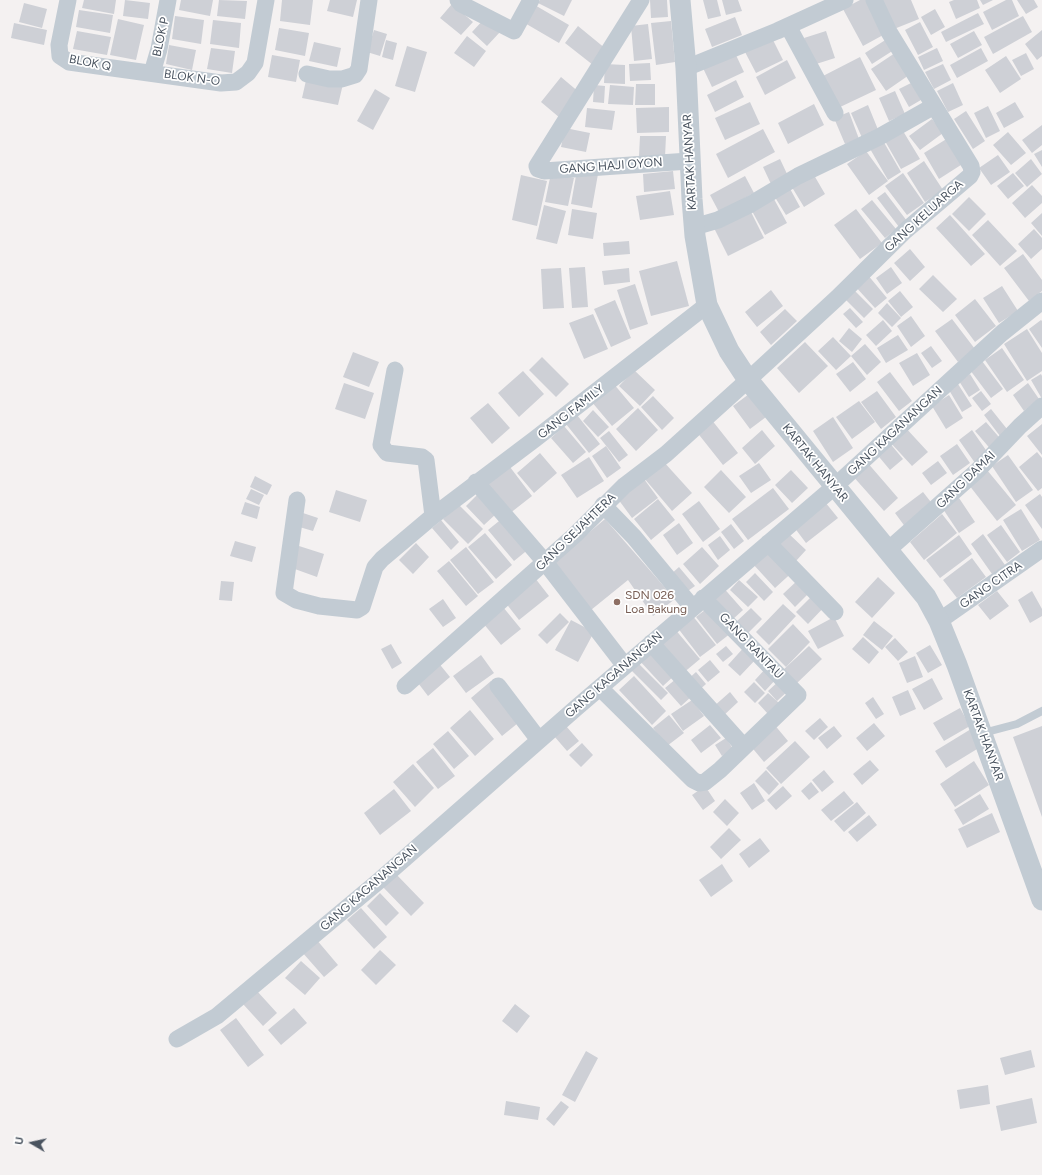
<!DOCTYPE html>
<html>
<head>
<meta charset="utf-8">
<style>
  body { margin:0 }
  #map { position:relative; width:1042px; height:1175px; overflow:hidden; background:#f4f1f1; font-family:Figtree,sans-serif }
  canvas { display:block }
  .north { position:absolute; left:12px; top:1123px; width:40px; height:40px; -webkit-text-stroke:3px #fff; paint-order:stroke; rotate:279deg; font-size:11px; font-weight:700; line-height:16px; text-align:center; color:#49535f }
  .north::after { content:''; display:block; margin:auto; width:14px; height:18px; background:#49535f; clip-path:polygon(50% 0,100% 100%,50% 72%,0 100%) }
</style>
</head>
<body>
<div id="map">
<canvas width="1042" height="1175"></canvas>
<div class="north">U</div>
</div>
<script>
const ctx = document.querySelector('canvas').getContext('2d');
ctx.lineJoin = 'round';
function fill(path, color) {
  ctx.fillStyle = color;
  ctx.fill(path, 'evenodd');
}
function poly(rows) {
  const path = new Path2D();
  for (const r of rows) {
    path.moveTo(r[0], r[1]);
    for (let i = 2; i < r.length; i += 2) path.lineTo(r[i], r[i + 1]);
  }
  return path;
}
function strokePath(path, color, width, dash) {
  ctx.strokeStyle = color;
  ctx.lineWidth = width;
  ctx.lineCap = dash ? 'butt' : 'round';
  ctx.setLineDash(dash || []);
  ctx.stroke(path);
}
function label(font, color, halo, rows, align = 'center') {
  ctx.font = font + ' Figtree,sans-serif';
  ctx.lineWidth = 3.5;
  ctx.setLineDash([]);
  ctx.textBaseline = 'middle';
  ctx.strokeStyle = halo;
  ctx.fillStyle = color;
  for (const [text, x, y, turn = 0] of rows) {
    ctx.save();
    ctx.translate(x, y);
    ctx.rotate((+turn || 0) * Math.PI / 180);
    ctx.textAlign = isNaN(turn) ? turn : align;
    if (halo) ctx.strokeText(text, 0, 0);
    ctx.fillText(text, 0, 0);
    ctx.restore();
  }
}
fill(poly([
  [84,0,116,0,114,14,82,8],
  [125,0,150,3,148,19,123,16],
  [181,0,213,0,210,16,179,10],
  [219,0,247,1,245,19,217,16],
  [282,0,313,0,310,25,280,21],
  [330,0,357,0,353,17,327,11],
  [540,0,572,0,564,16,538,3],
  [650,0,667,0,668,17,651,18],
  [703,0,717,0,721,16,708,19],
  [722,0,738,0,742,11,726,15],
  [860,0,867,0,885,34,863,46,843,9],
  [882,0,911,0,919,19,894,29],
  [954,0,977,0,980,8,956,19,949,2],
  [980,0,993,0,983,5],
  [1006,0,1012,0,1019,16,992,30,983,12],
  [1017,0,1034,0,1038,7,1026,14],
  [24,3,47,9,42,28,19,22],
  [452,4,473,22,461,35,440,18],
  [533,4,569,25,559,43,523,22],
  [935,9,945,27,931,35,921,17],
  [79,10,113,15,110,33,76,27],
  [978,13,984,24,946,42,941,32],
  [175,16,204,20,201,44,172,39],
  [1023,16,1032,32,993,54,984,37],
  [735,17,742,35,712,47,705,29],
  [485,18,500,32,487,46,472,32],
  [118,19,144,25,136,60,110,55],
  [213,20,241,23,239,48,210,44],
  [671,21,675,62,656,65,651,23],
  [920,22,933,47,918,55,905,30],
  [14,23,47,30,44,45,11,38],
  [648,24,652,59,634,61,631,26],
  [578,26,606,49,593,65,565,43],
  [279,28,309,33,305,56,275,50],
  [374,30,387,34,380,56,367,52],
  [1042,30,1042,56,1037,60,1025,44],
  [77,31,111,37,107,55,73,49],
  [826,31,835,58,813,65,804,38],
  [974,31,982,45,958,58,950,44],
  [467,36,486,51,474,67,454,53],
  [890,37,897,48,872,64,865,53],
  [772,38,783,60,756,73,745,52],
  [386,40,397,43,393,60,382,57],
  [314,42,341,48,337,67,309,61],
  [169,45,196,50,192,70,166,64],
  [407,46,427,52,415,92,395,86],
  [211,48,235,51,232,73,207,69],
  [937,48,943,61,924,70,918,57],
  [981,48,988,61,957,78,950,65],
  [898,51,912,73,886,91,871,69],
  [735,53,744,72,712,87,703,68],
  [1026,53,1034,69,1021,76,1012,60],
  [272,55,300,60,296,82,268,77],
  [1006,56,1021,79,1000,93,985,70],
  [860,57,876,90,838,108,823,76],
  [787,60,796,78,765,95,756,77],
  [650,63,651,80,630,81,629,64],
  [605,64,625,65,625,84,604,83],
  [943,64,951,80,934,89,925,72],
  [307,76,343,84,338,105,302,98],
  [561,77,580,93,560,118,541,102],
  [736,80,744,97,715,112,707,95],
  [917,80,926,97,909,107,899,89],
  [953,83,963,105,948,112,937,91],
  [636,84,655,84,655,105,635,105],
  [594,85,605,86,604,103,593,102],
  [610,85,634,87,633,105,608,104],
  [375,89,390,98,373,130,357,121],
  [895,91,905,114,889,121,879,98],
  [750,102,760,124,725,140,715,118],
  [1015,102,1024,117,1004,128,996,113],
  [814,104,824,125,788,144,778,123],
  [868,105,879,132,863,140,851,113],
  [988,106,1000,131,986,138,974,113],
  [669,107,669,132,637,133,636,108],
  [587,108,615,111,612,130,585,127],
  [966,111,985,141,973,149,954,119],
  [849,112,859,139,845,144,834,118],
  [932,119,943,133,920,150,909,136],
  [1042,125,1042,145,1032,153,1022,140],
  [565,128,590,133,586,152,561,147],
  [763,129,775,152,728,178,716,154],
  [903,131,920,159,901,169,885,141],
  [1008,132,1026,153,1011,165,993,145],
  [640,136,666,136,665,157,639,156],
  [948,138,964,163,939,179,924,153],
  [882,139,901,172,888,180,869,147],
  [1042,150,1042,167,1034,154],
  [866,151,888,181,869,195,847,164],
  [998,155,1010,172,991,185,979,168],
  [780,159,788,176,771,184,763,167],
  [1031,159,1042,174,1027,187,1015,173],
  [924,161,943,190,925,202,907,173],
  [577,170,598,174,592,208,571,204],
  [811,170,825,194,804,207,790,184],
  [673,171,675,189,644,192,643,174],
  [551,173,574,178,568,206,545,202],
  [903,173,924,203,907,215,885,186],
  [1013,173,1024,186,1008,199,997,186],
  [521,175,547,181,537,226,512,220],
  [745,176,754,193,719,212,710,195],
  [788,185,800,207,786,215,773,194],
  [1032,185,1042,196,1042,203,1025,218,1012,203],
  [670,191,674,215,640,220,636,196],
  [885,192,907,221,899,227,877,198],
  [969,197,986,214,969,231,952,214],
  [774,199,787,223,765,235,752,211],
  [872,200,896,229,885,238,861,209],
  [544,205,566,211,557,244,536,239],
  [572,209,597,213,593,239,568,235],
  [856,209,882,243,860,259,834,225],
  [750,210,764,238,728,256,714,228],
  [1042,213,1042,236,1031,223],
  [950,215,985,254,971,266,936,228],
  [988,220,1017,251,1000,266,972,235],
  [1034,229,1042,238,1042,249,1031,259,1018,244],
  [629,241,630,254,604,256,603,243],
  [910,249,925,267,910,281,894,263],
  [1023,254,1042,280,1042,291,1029,301,1004,268],
  [677,261,689,306,651,316,639,271],
  [585,267,588,307,572,308,569,268],
  [891,267,902,283,887,294,876,278],
  [561,268,564,308,543,309,541,269],
  [629,268,630,282,604,285,602,271],
  [867,274,887,298,875,308,854,285],
  [933,275,957,299,943,312,919,289],
  [635,284,648,324,630,330,617,290],
  [1002,286,1018,311,999,323,983,298],
  [771,290,783,306,757,327,745,312],
  [854,290,873,309,864,318,845,299],
  [900,291,913,307,901,317,888,301],
  [975,299,996,326,975,342,955,315],
  [615,300,631,338,611,347,594,309],
  [887,303,901,318,892,327,878,313],
  [850,308,863,322,856,328,843,314],
  [785,309,797,321,771,345,760,332],
  [593,314,608,349,584,359,569,323],
  [911,316,925,336,911,347,897,326],
  [952,319,975,349,958,362,935,331],
  [883,320,892,331,876,346,866,335],
  [1041,320,1042,321,1042,348,1029,329],
  [849,328,862,339,852,352,839,341],
  [1027,329,1042,353,1042,371,1027,381,1004,344],
  [898,335,908,350,886,363,877,348],
  [833,337,851,356,836,370,818,351],
  [805,342,828,366,799,393,777,368],
  [865,344,881,362,867,375,851,356],
  [931,346,942,361,932,368,921,353],
  [1002,348,1024,380,1007,392,985,360],
  [353,352,379,362,369,387,343,377],
  [917,353,930,375,913,386,899,363],
  [542,357,569,384,556,397,529,370],
  [982,361,1003,389,991,398,970,370],
  [853,362,866,379,850,392,836,374],
  [634,370,655,390,640,406,619,386],
  [523,371,544,394,519,417,498,393],
  [890,372,912,401,899,411,877,382],
  [970,374,980,390,969,397,959,381],
  [1041,374,1042,376,1042,399,1031,380],
  [344,383,374,393,365,419,335,409],
  [613,383,634,408,612,426,591,401],
  [1028,383,1039,399,1024,411,1013,395],
  [958,384,972,406,962,412,949,390],
  [877,391,896,417,881,429,861,402],
  [981,391,991,404,982,411,972,398],
  [749,394,766,417,750,429,733,406],
  [949,395,963,418,946,429,932,406],
  [653,396,674,418,662,430,641,407],
  [859,401,875,422,852,439,836,417],
  [488,403,510,428,492,444,470,418],
  [638,408,658,430,636,451,616,429],
  [991,409,1011,434,1003,440,984,415],
  [593,410,609,427,598,437,583,421],
  [577,415,600,444,589,453,566,424],
  [833,417,853,448,833,462,813,431],
  [711,419,738,453,723,465,696,431],
  [986,422,1004,443,993,452,975,431],
  [1042,424,1042,455,1027,436],
  [564,426,586,452,573,463,551,438],
  [904,426,928,452,912,466,889,441],
  [762,430,775,446,755,464,742,448],
  [972,430,988,453,975,463,959,440],
  [609,431,628,455,619,462,600,438],
  [888,441,903,459,890,470,875,452],
  [957,444,970,463,953,475,940,456],
  [606,446,621,468,607,478,592,456],
  [1037,452,1042,458,1042,488,1038,491,1019,467],
  [540,453,557,473,534,493,517,473],
  [1008,455,1033,490,1016,502,992,466],
  [589,457,604,481,577,498,561,475],
  [663,461,692,493,672,511,644,478],
  [866,461,898,498,884,511,851,474],
  [938,461,947,473,931,485,922,473],
  [759,463,771,480,751,493,739,476],
  [510,467,532,496,509,514,487,485],
  [721,470,746,497,729,513,704,487],
  [791,470,808,488,792,503,775,485],
  [987,470,1016,505,997,521,969,485],
  [255,476,272,485,267,495,250,487],
  [644,479,658,498,632,518,618,499],
  [773,488,789,509,748,540,732,519],
  [251,489,264,495,259,505,246,499],
  [336,490,367,500,360,522,329,512],
  [923,492,934,506,906,528,895,513],
  [1040,494,1042,497,1042,529,1025,505],
  [477,495,496,514,484,525,466,506],
  [959,498,975,522,959,533,943,509],
  [658,499,675,520,651,540,634,519],
  [699,501,720,529,703,542,682,514],
  [245,502,260,507,257,519,241,514],
  [825,502,838,518,806,543,794,527],
  [458,504,483,529,468,544,443,519],
  [1021,509,1040,540,1022,551,1003,520],
  [300,512,318,518,313,531,296,526],
  [942,514,957,533,924,560,910,542],
  [504,517,530,548,514,561,488,530],
  [605,519,675,599,653,616,628,580,591,610,552,564],
  [441,520,459,542,451,550,432,528],
  [679,523,693,543,677,555,663,535],
  [731,524,744,541,734,549,721,532],
  [1001,525,1020,552,1007,562,987,535],
  [485,533,512,565,496,579,468,547],
  [788,533,806,550,796,561,778,544],
  [983,534,1005,565,992,574,971,544],
  [959,535,972,554,940,578,926,560],
  [720,536,730,550,718,560,708,545],
  [235,541,256,547,252,562,230,556],
  [416,543,429,557,413,574,399,560],
  [774,543,797,568,775,588,752,563],
  [299,546,324,554,317,577,292,568],
  [466,547,494,582,478,594,450,560],
  [702,547,719,566,700,584,683,564],
  [972,558,986,577,957,598,943,580],
  [449,561,478,596,466,606,437,571],
  [679,567,695,586,685,593,670,575],
  [755,573,773,592,764,601,746,582],
  [878,577,895,593,872,618,855,602],
  [535,578,549,596,519,620,505,602],
  [800,578,812,590,795,607,783,594],
  [739,580,758,597,748,607,730,590],
  [221,581,234,582,232,601,219,600],
  [721,585,743,610,732,620,710,595],
  [997,591,1009,606,990,620,978,605],
  [1032,591,1042,609,1042,616,1030,623,1018,600],
  [816,592,827,604,808,624,796,612],
  [443,599,456,618,443,627,429,609],
  [783,604,796,616,769,645,756,632],
  [710,606,731,633,717,644,696,617],
  [503,607,521,629,501,645,483,623],
  [751,608,762,619,747,634,736,622],
  [560,613,569,622,547,644,538,635],
  [692,615,716,645,700,657,677,627],
  [834,617,844,636,818,649,808,631],
  [571,620,594,632,578,662,555,650],
  [874,621,893,636,882,650,863,635],
  [793,624,810,642,786,667,768,649],
  [674,628,700,659,682,674,656,642],
  [863,637,879,652,869,664,852,649],
  [895,638,908,652,898,661,885,647],
  [391,644,402,663,392,669,381,649],
  [746,645,757,658,740,676,728,665],
  [930,645,942,665,928,673,916,653],
  [726,646,733,654,723,662,716,654],
  [809,646,822,659,796,684,783,670],
  [651,647,675,675,663,686,638,659],
  [481,655,494,673,466,693,453,676],
  [915,656,923,677,907,683,899,663],
  [710,660,720,672,708,682,698,670],
  [437,661,450,677,428,696,415,679],
  [637,662,668,693,661,700,630,669],
  [767,667,777,678,765,691,755,680],
  [696,672,706,684,697,692,687,680],
  [634,676,666,711,652,725,619,690],
  [677,678,692,696,681,706,665,688],
  [932,678,943,699,924,710,912,689],
  [781,679,790,689,777,701,768,691],
  [491,681,523,719,502,736,471,698],
  [754,682,765,693,755,703,744,692],
  [908,690,916,709,900,716,892,697],
  [730,692,738,702,722,717,713,707],
  [768,693,779,703,768,714,758,703],
  [873,697,884,714,876,719,865,703],
  [692,700,704,716,683,731,671,714],
  [960,708,970,726,944,741,933,723],
  [470,710,494,739,475,756,450,728],
  [669,715,684,733,667,746,653,728],
  [820,718,828,727,814,740,805,731],
  [773,723,788,741,764,762,749,744],
  [874,723,885,736,867,751,856,738],
  [710,725,721,738,701,753,691,740],
  [566,726,579,741,567,751,554,736],
  [834,726,842,736,827,749,818,738],
  [1042,726,1042,817,1013,737],
  [971,729,982,746,946,768,935,751],
  [448,731,469,756,454,769,433,744],
  [726,738,733,749,722,756,715,745],
  [795,741,810,757,781,784,766,768],
  [582,743,593,755,581,767,569,755],
  [433,748,455,776,438,789,416,762],
  [870,760,879,770,862,785,853,774],
  [974,761,989,785,955,807,940,784],
  [413,764,434,788,415,807,393,782],
  [766,770,779,784,769,795,755,781],
  [824,770,834,782,822,792,812,780],
  [811,782,819,792,809,800,801,791],
  [754,783,765,801,752,810,740,793],
  [705,786,715,801,703,810,692,795],
  [783,786,792,796,776,810,767,800],
  [394,789,411,811,380,835,364,813],
  [844,791,854,803,831,821,821,810],
  [980,794,989,809,963,825,954,810],
  [725,799,739,813,727,826,713,812],
  [857,802,866,813,844,832,834,821],
  [992,813,1000,832,967,848,958,829],
  [869,815,877,825,857,842,848,832],
  [729,828,741,840,721,859,710,847],
  [760,838,770,851,749,868,739,854],
  [722,864,733,881,711,897,699,880],
  [395,873,424,903,411,916,382,886],
  [380,893,399,913,386,926,367,906],
  [361,908,387,937,374,949,347,920],
  [316,939,338,965,324,977,302,952],
  [380,950,396,965,376,985,361,970],
  [301,961,320,978,305,995,285,978],
  [257,991,277,1013,263,1026,243,1004],
  [515,1004,530,1016,517,1033,502,1021],
  [294,1008,307,1023,281,1045,268,1030],
  [236,1018,264,1055,248,1067,220,1030],
  [1031,1050,1035,1067,1005,1075,1000,1058],
  [586,1051,598,1058,575,1102,562,1095],
  [988,1085,990,1104,960,1109,957,1090],
  [1032,1098,1037,1123,1001,1131,996,1106],
  [506,1101,540,1107,538,1120,504,1115],
  [561,1101,569,1107,554,1126,546,1119]
]), '#ced0d6');
strokePath(poly([
  [983,733,1017,724,1042,711]
]), '#c2cbd3', 8);
strokePath(poly([
  [68,0,59,45,60,56,69,62,221,83,236,82,248,73,255,63,266,0],
  [458,0,461,4,514,31,531,0],
  [641,0,537,166,538,169,544,171,689,161],
  [788,26,835,113],
  [686,68,777,31,845,0],
  [152,73,159,49,168,0],
  [307,74,329,79,342,79,355,75,359,69,369,0],
  [694,227,718,220,751,204,798,176,879,137,934,106],
  [395,370,381,445,387,453,422,457,426,460,433,516],
  [476,482,545,562,625,666],
  [297,500,284,593,296,600,319,606,357,610,362,607,375,567,382,559,433,516,535,439,707,305],
  [603,505,634,537,692,607],
  [768,543,835,612],
  [888,550,977,471,1020,426,1042,406],
  [939,621,1042,549],
  [651,643,744,747],
  [405,686,575,535,624,486,666,454,748,380,837,298,905,231,970,176,972,172,971,166,889,32,874,0],
  [498,686,539,740],
  [600,688,693,780,699,783,705,782,720,770,798,695,703,598],
  [177,1039,217,1016,380,880,576,708,834,487,1002,333,1042,301]
]), '#c2cbd3', 17);
strokePath(poly([
  [680,0,686,68,692,199,695,236,707,305,729,351,748,380,926,597,939,621,957,665,1042,900]
]), '#c2cbd3', 21);
for (const [x, y, r, color] of [
  [617,602,4,"#8d6e63"]
]) {
  const dot = new Path2D();
  dot.arc(x, y, r, 0, 2 * Math.PI);
  ctx.fillStyle = color;
  ctx.fill(dot);
  strokePath(dot, '#fff', 1.5);
}
label('12px', '#49535f', '#fff', [
  ["BLOK P",161,37,-78],
  ["BLOK Q",90,63,11],
  ["BLOK N-O",192,78,8],
  ["KARTAK HANYAR",690,162,-93],
  ["GANG HAJI OYON",611,166,-4],
  ["GANG KELUARGA",924,216,-42],
  ["GANG FAMILY",571,412,-38],
  ["GANG KAGANANGAN",895,431,-43],
  ["KARTAK HANYAR",815,463,51],
  ["GANG DAMAI",966,480,-44],
  ["GANG SEJAHTERA",576,532,-44],
  ["GANG CITRA",991,585,-35],
  ["GANG RANTAU",751,646,46],
  ["GANG KAGANANGAN",614,675,-41],
  ["KARTAK HANYAR",983,735,70],
  ["GANG KAGANANGAN",369,888,-41]
]);
label('12px', '#785e54', '#fff', [
  ["SDN 026",625,595],
  ["Loa Bakung",625,609]
], 'left');
</script>
</body>
</html>
